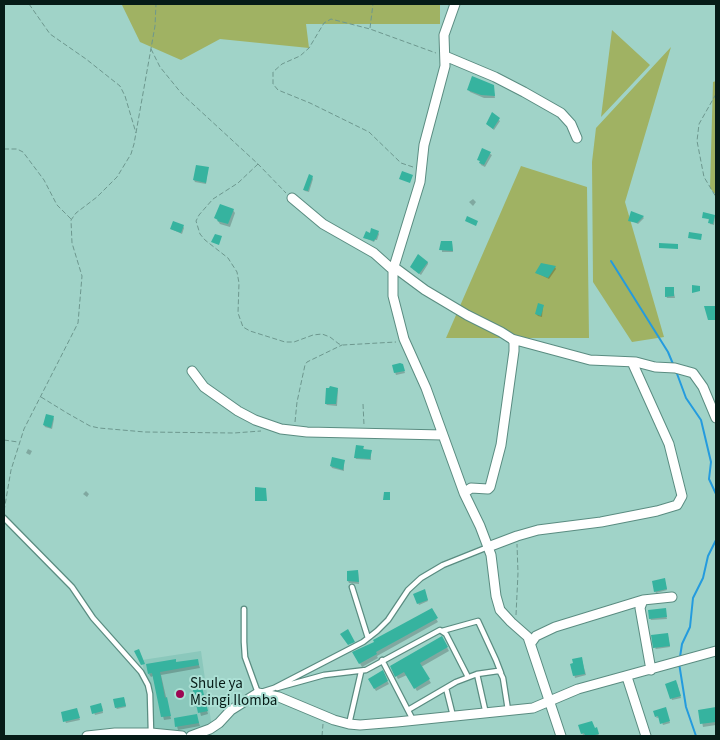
<!DOCTYPE html>
<html>
<head>
<meta charset="utf-8">
<style>
  body { margin:0 }
  #map { position:relative; width:720px; height:740px; overflow:hidden; background:#a0d3c8; font-family:"Source Sans 3",sans-serif }
  canvas { display:block }
  .frame { position:absolute; inset:0; border:5px solid #061b17; pointer-events:none }
</style>
</head>
<body>
<div id="map">
<canvas width="720" height="740"></canvas>
<div class="frame"></div>
</div>
<script>
const ctx = document.querySelector('canvas').getContext('2d');
ctx.lineJoin = 'round';
function fill(path, color) {
  ctx.fillStyle = color;
  ctx.fill(path, 'evenodd');
}
function poly(rows) {
  const path = new Path2D();
  for (const r of rows) {
    path.moveTo(r[0], r[1]);
    for (let i = 2; i < r.length; i += 2) path.lineTo(r[i], r[i + 1]);
  }
  return path;
}
function strokePath(path, color, width, dash) {
  ctx.strokeStyle = color;
  ctx.lineWidth = width;
  ctx.lineCap = dash ? 'butt' : 'round';
  ctx.setLineDash(dash || []);
  ctx.stroke(path);
}
function label(font, color, halo, rows, align = 'center') {
  ctx.font = font + ' "Source Sans 3",sans-serif';
  ctx.lineWidth = 4;
  ctx.setLineDash([]);
  ctx.textBaseline = 'middle';
  ctx.strokeStyle = halo;
  ctx.fillStyle = color;
  for (const [text, x, y, turn = 0] of rows) {
    ctx.save();
    ctx.translate(x, y);
    ctx.rotate((+turn || 0) * Math.PI / 180);
    ctx.textAlign = isNaN(turn) ? turn : align;
    if (halo) ctx.strokeText(text, 0, 0);
    ctx.fillText(text, 0, 0);
    ctx.restore();
  }
}
fill(poly([
  [201,651,212,728,154,736,142,660]
]), '#8bc8bc');
fill(poly([
  [132,4,440,4,440,24,306,24,309,48,220,39,181,60,140,42,122,5],
  [612,30,650,65,601,117],
  [671,47,625,202,664,337,632,342,593,282,592,162,596,128],
  [716,81,716,195,710,188,713,82],
  [521,166,587,187,589,338,446,338]
]), '#a0b263');
fill(poly([
  [493,86,495,98,484,98,470,92,468,89],
  [492,114,500,121,494,130,488,125],
  [483,150,492,155,485,167,481,165,479,159],
  [208,168,206,184,195,182,194,180],
  [312,177,313,179,309,192,305,191,304,190],
  [473,199,476,202,473,206,469,202],
  [233,210,235,213,230,227,220,224,216,218],
  [715,216,714,225,710,224,710,220,703,217],
  [643,217,644,218,638,224,630,220],
  [183,226,184,228,182,234,171,229],
  [378,232,379,234,377,240,375,240,374,242,365,238],
  [442,243,452,243,453,252,442,252],
  [428,262,428,264,421,275,413,269],
  [555,267,556,269,549,279,537,273],
  [673,288,675,298,667,298,666,296],
  [543,306,542,317,538,316,536,314],
  [393,366,403,367,405,373,396,375],
  [338,389,337,406,327,405,326,404],
  [53,417,54,419,52,429,45,427,44,425],
  [363,447,364,450,371,451,371,460,356,459,355,457],
  [28,449,32,451,30,455,26,453],
  [344,461,344,471,332,468,331,466],
  [86,491,89,494,87,497,83,494],
  [358,571,359,584,349,583,348,581],
  [665,581,667,590,656,593,655,591],
  [425,592,428,601,419,605,414,594],
  [431,610,438,622,377,656,378,658,362,667,354,653,376,642],
  [665,610,667,619,651,620,650,618],
  [668,636,670,647,656,649,655,648],
  [442,638,449,651,421,667,431,683,417,691,407,675,398,679,391,666],
  [175,660,177,663,197,660,200,668,161,675,171,719,164,720,153,676,151,677,149,674],
  [582,660,586,675,575,678,572,665],
  [382,672,389,684,376,691,369,679],
  [199,680,208,714,201,716,192,682],
  [677,683,681,698,672,700,667,685],
  [124,698,126,707,117,709,116,708],
  [102,706,103,713,95,715,92,707],
  [715,709,716,725,703,727,700,711],
  [666,710,670,723,663,725,660,717,657,718,656,717],
  [77,711,80,720,66,723,62,713],
  [196,715,200,726,178,730,175,719],
  [594,729,597,730,599,736,586,736,586,734,583,735,582,733]
]), '#0003');
strokePath(poly([
  [611,261,668,352,673,364],
  [676,371,686,398,701,420,711,462,709,479,716,494],
  [680,657,682,644,690,627,693,598,703,578,708,556,716,540],
  [679,663,686,707,696,736]
]), '#249bde', 2);
fill(poly([
  [472,76,494,85,495,96,481,95,467,90],
  [492,112,500,118,493,129,486,124],
  [482,148,491,152,484,165,479,163,480,161,477,160],
  [196,165,209,167,206,183,193,180],
  [402,171,413,175,410,183,399,179],
  [309,174,313,176,308,191,303,190],
  [220,204,234,209,228,224,217,221,218,220,214,218],
  [631,211,644,216,637,223,628,221],
  [703,212,715,215,713,224,708,223,709,219,702,218],
  [467,216,478,221,476,226,465,221],
  [173,221,184,225,181,233,170,229],
  [371,228,379,231,376,239,375,239,374,241,363,238,366,231,370,233],
  [689,232,702,234,701,240,688,238],
  [215,234,222,236,219,245,211,242],
  [441,241,452,241,453,251,439,250],
  [659,243,678,244,678,249,659,248],
  [418,254,428,262,419,274,410,267],
  [541,263,556,266,548,278,535,273],
  [692,285,700,286,700,291,692,293],
  [665,287,674,287,674,296,665,297],
  [538,303,544,305,541,316,535,314],
  [704,306,716,306,716,320,708,320],
  [400,363,403,364,405,371,394,373,392,365],
  [330,386,338,388,336,404,325,404,326,388,329,388],
  [46,414,54,416,51,428,43,425],
  [356,445,364,446,363,449,372,450,370,459,354,458],
  [332,457,345,460,343,470,330,466],
  [255,487,266,488,267,501,255,501],
  [384,492,390,492,390,500,383,500],
  [358,570,359,582,347,581,347,571],
  [665,578,667,589,654,592,652,581],
  [425,589,428,600,417,604,413,594],
  [432,608,438,618,376,652,377,654,359,664,352,652,374,642,373,640],
  [666,608,667,617,649,619,648,610],
  [348,629,355,642,348,645,340,634],
  [668,633,670,646,653,648,651,635],
  [442,636,448,647,420,663,430,679,414,689,404,672,395,677,390,666],
  [139,649,145,664,141,665,134,651],
  [582,657,585,674,573,676,570,664,573,663,572,659],
  [176,659,176,662,198,659,199,665,160,672,165,698,167,697,171,716,161,717,152,673,148,674,146,664],
  [383,670,388,681,374,689,368,679],
  [200,679,208,711,198,713,191,681],
  [676,680,681,696,670,699,665,684],
  [124,697,126,706,115,708,113,699],
  [101,703,103,711,92,714,90,706],
  [666,707,670,721,660,724,658,716,655,717,653,711],
  [716,707,716,722,700,724,698,710],
  [77,708,80,718,63,722,61,712],
  [197,714,199,723,175,727,174,718],
  [592,721,595,728,597,727,599,734,591,736,585,736,584,733,581,734,578,725]
]), '#36b39f');
const service = poly([
  [4,518,72,587,93,618,141,672,148,685,150,694,151,733],
  [352,587,368,638],
  [244,609,244,642,245,657,258,693,274,688,363,642,377,631,388,620,408,590,421,578,443,565,488,547],
  [442,631,478,621,496,660,501,673],
  [382,660,413,720],
  [477,674,486,714],
  [277,688,324,675,366,670,440,630,446,634,468,677],
  [446,688,453,716],
  [408,710,456,682,477,674,498,671,500,672,503,678,508,710],
  [349,724,361,672]
]);
const minor = poly([
  [455,4,444,35,445,66,424,145,420,182,393,270,393,296,404,339,426,388,464,493,480,526,491,555,496,596,500,610,511,622,528,637,561,736],
  [445,56,495,77,524,92,561,113,571,124,577,138],
  [292,198,323,224,374,253,393,270],
  [394,267,425,290,467,315,501,332,512,339,514,342,514,351,501,445,490,487,488,489,471,488,464,493],
  [512,339,590,360,636,362,655,367,675,368,693,373,703,387,716,418],
  [192,371,204,387,238,411,255,420,281,429,307,432,443,435],
  [488,547,517,536,538,530,601,522,657,511,677,505,682,496,669,444,632,362],
  [643,600,640,608,651,670],
  [531,643,536,636,555,627,643,600,672,597],
  [627,677,646,736],
  [87,736,115,733,151,733,182,736],
  [191,736,210,729,219,723,231,710,258,693,279,697,334,720,349,724,360,725,397,722,533,708,578,689,716,651]
]);
strokePath(service, '#5a8c81', 7);
strokePath(minor, '#5a8c81', 11);
strokePath(poly([
  [29,4,50,34,86,59,120,86,125,96,136,133],
  [370,28,373,4],
  [151,49,160,67,182,94,258,164,286,193],
  [716,94,699,124,697,141,704,177,716,197],
  [4,149,17,149,23,152,44,180,57,205,71,219],
  [258,164,238,183,213,199,199,215,196,221,200,234,205,240,228,258,237,272,239,283,238,313,243,327,250,331,285,342,294,342,313,335,322,334,330,337,339,344,343,345,396,342],
  [413,167,401,163,369,132,310,103,278,90,273,84,273,72,282,64,300,56,309,48,324,23,331,19,370,29,436,53],
  [41,397,67,413,90,426,99,428,145,432,234,433,261,431],
  [363,404,364,425],
  [295,422,297,402,305,365,307,362,342,345],
  [4,440,18,442],
  [4,511,11,470,24,429,78,323,82,276,72,243,71,220,76,213,97,197,117,177,131,154,134,144,155,26,156,4],
  [516,615,518,573,517,544],
  [322,736,323,724]
]), '#6d978e', 1, [5, 2.5]);
strokePath(service, '#fff', 4.5);
strokePath(minor, '#fff', 9);
for (const [x, y, r, color] of [
  [180,694,5,"#9d0753"]
]) {
  const dot = new Path2D();
  dot.arc(x, y, r, 0, 2 * Math.PI);
  ctx.fillStyle = color;
  ctx.fill(dot);
  strokePath(dot, '#ace0d5', 2);
}
label('15px', '#061b17', '#ace0d5', [
  ["Shule ya",190,685],
  ["Msingi Ilomba",190,702]
], 'left');
</script>
</body>
</html>
